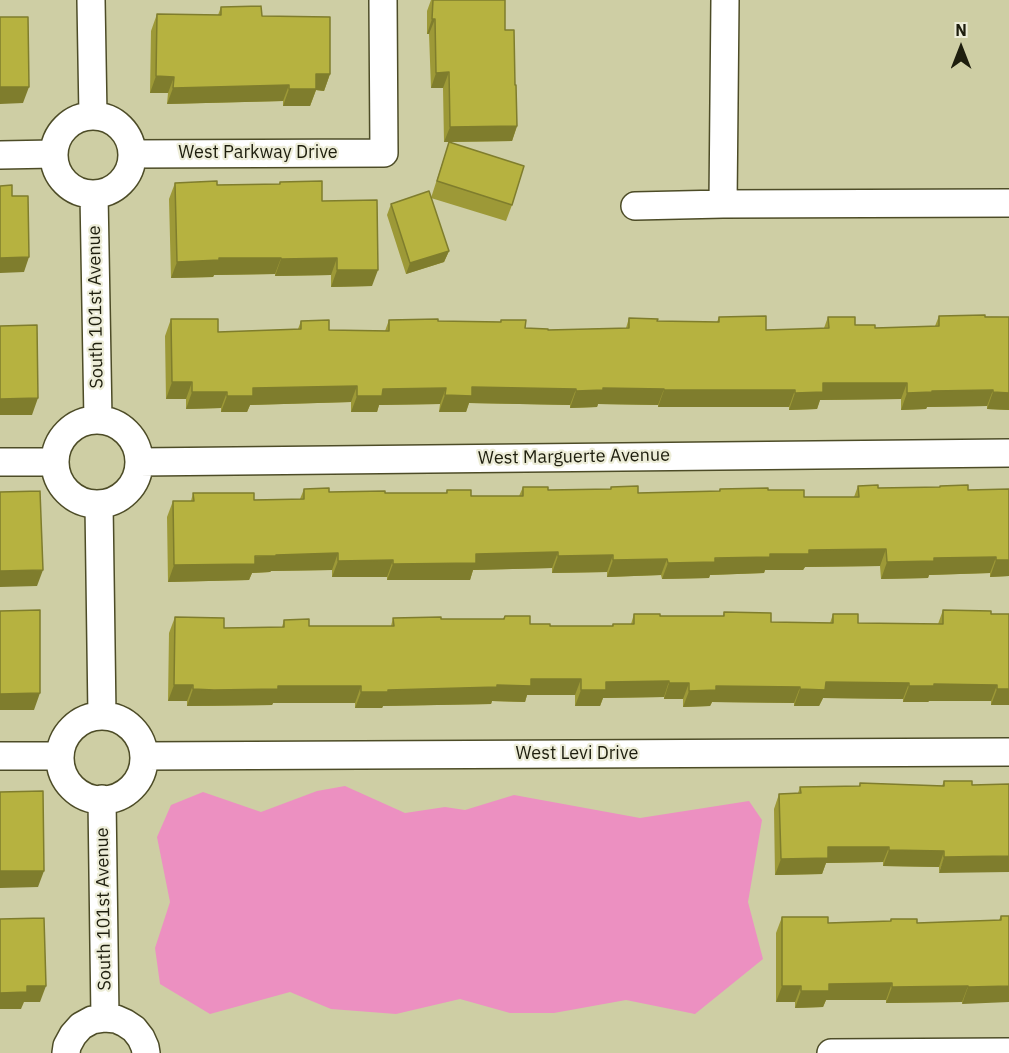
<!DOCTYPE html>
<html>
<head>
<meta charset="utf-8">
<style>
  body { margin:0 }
  #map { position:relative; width:1009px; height:1053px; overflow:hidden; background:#cecea4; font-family:"IBM Plex Sans",sans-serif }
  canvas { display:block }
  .north { position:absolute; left:931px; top:18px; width:60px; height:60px; -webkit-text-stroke:4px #ededd8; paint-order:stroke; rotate:0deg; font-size:16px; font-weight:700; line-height:24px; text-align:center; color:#1e1e0e }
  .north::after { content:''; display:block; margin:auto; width:21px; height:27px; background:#1e1e0e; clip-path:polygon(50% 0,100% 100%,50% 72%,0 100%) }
</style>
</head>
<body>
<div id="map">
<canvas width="1009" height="1053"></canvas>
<div class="north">N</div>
</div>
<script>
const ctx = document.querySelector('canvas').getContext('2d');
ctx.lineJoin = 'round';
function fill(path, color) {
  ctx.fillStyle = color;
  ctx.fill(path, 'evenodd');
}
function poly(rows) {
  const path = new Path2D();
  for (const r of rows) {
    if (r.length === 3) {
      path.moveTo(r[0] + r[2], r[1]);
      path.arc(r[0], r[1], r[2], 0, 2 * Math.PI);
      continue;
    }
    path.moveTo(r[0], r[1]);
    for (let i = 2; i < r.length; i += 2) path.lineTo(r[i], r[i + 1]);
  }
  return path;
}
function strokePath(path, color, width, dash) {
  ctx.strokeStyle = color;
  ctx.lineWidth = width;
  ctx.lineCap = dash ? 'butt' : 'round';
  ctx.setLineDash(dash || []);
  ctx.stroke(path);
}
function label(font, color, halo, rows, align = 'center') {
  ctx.font = font + ' "IBM Plex Sans",sans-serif';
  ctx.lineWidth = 4.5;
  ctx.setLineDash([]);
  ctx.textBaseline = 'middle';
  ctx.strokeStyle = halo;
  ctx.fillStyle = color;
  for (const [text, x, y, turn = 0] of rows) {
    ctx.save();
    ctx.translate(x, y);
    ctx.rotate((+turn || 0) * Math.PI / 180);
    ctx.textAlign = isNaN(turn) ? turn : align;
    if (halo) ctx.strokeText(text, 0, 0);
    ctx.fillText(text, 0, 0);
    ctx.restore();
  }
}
fill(poly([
  [345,786,405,813,445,807,465,810,514,795,640,818,749,801,762,820,748,902,763,959,695,1014,626,1000,554,1013,510,1013,460,999,396,1014,331,1009,290,992,210,1014,160,984,155,948,170,902,157,837,171,805,203,792,261,812,317,791]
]), '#ec90c1');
const minor = poly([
  [91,0,93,116],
  [93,155,39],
  [132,154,384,153,383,0],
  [0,155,54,154],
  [94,194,98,420],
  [723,204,725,0],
  [635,206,723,204,1009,203],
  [97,462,42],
  [0,462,55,462],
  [139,462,1009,453],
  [99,504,102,716],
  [102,758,42],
  [0,756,60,756],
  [144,756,1009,752],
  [102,799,105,1018],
  [66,1053,67,1046,73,1035,81,1026,92,1020,105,1018,116,1019,125,1023,134,1029,141,1038,145,1047,146,1053],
  [831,1053,1009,1052]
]);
strokePath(minor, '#4d4c27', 30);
strokePath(minor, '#fff', 27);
fill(poly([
  [431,0,505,0,505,30,515,85,517,126,512,141,449,142,512,205,506,221,431,198,449,142,444,142,443,88,431,88,429,34,427,34,427,11],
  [221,7,262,16,330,74,324,91,316,90,310,106,283,106,283,101,167,104,168,93,150,93,151,31,157,14,218,15],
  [280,182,322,201,372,286,331,287,331,275,275,276,275,274,214,275,213,277,171,278,169,199,175,183,217,185,279,184],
  [391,204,449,251,444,262,406,274,387,215],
  [939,316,1009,317,1009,410,987,409,987,406,927,407,926,409,901,410,901,399,820,400,817,409,789,410,789,407,658,407,658,405,598,404,597,407,570,408,570,405,469,403,466,412,439,412,440,404,379,405,377,412,351,412,351,402,250,405,247,412,221,412,221,408,186,409,186,399,166,399,165,336,171,319,218,332,298,329,301,321,329,330,385,331,389,320,500,322,501,320,525,328,548,330,626,328,629,318,657,321,717,322,719,317,766,330,824,328,828,317,855,325,875,328,935,326],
  [858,486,878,488,968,490,1009,576,990,577,990,573,929,575,928,578,881,579,880,566,805,567,803,570,765,570,764,573,710,575,709,578,662,579,661,575,607,577,607,572,552,573,552,568,473,570,470,580,387,580,387,577,332,577,332,570,271,571,270,572,252,573,249,580,168,582,167,517,173,501,191,501,193,493,254,500,300,499,304,489,329,492,385,493,446,493,447,490,471,496,519,496,523,487,548,490,611,489,611,487,638,493,719,491,720,489,768,490,804,497,854,497],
  [943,610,991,614,1009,705,991,705,991,701,929,701,928,702,903,702,903,699,823,698,819,706,794,706,794,703,712,702,710,706,683,707,683,699,664,699,664,697,603,698,600,706,575,706,575,695,527,695,525,702,492,701,491,704,383,706,382,708,355,708,355,703,273,703,272,705,208,706,187,706,187,701,168,701,169,633,175,617,224,628,282,627,284,620,309,626,391,626,393,618,441,619,503,619,505,616,530,624,550,626,612,626,613,624,631,624,634,614,660,616,723,616,724,612,771,622,830,623,833,614,858,623,938,624],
  [944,781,972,781,939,873,939,867,883,866,883,862,826,863,822,874,775,875,774,809,779,794,798,793,800,787,859,786,860,783,942,786],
  [1001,916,1009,916,962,1004,962,1002,886,1003,886,1000,826,1000,823,1007,795,1008,795,1002,776,1002,776,933,782,917,828,923,890,921,891,919,917,923,999,920]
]), '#9d9937');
fill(poly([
  [432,19,435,19,429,34,427,34],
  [449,72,443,88,431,88,436,73],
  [316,74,330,74,324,91,316,90,310,106,283,106,289,89],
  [156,76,174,77,168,93,150,93],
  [289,85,283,101,167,104,173,88],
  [0,87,29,87,23,103,0,104],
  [517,126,512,141,444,142,450,127],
  [449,251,444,262,406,274,410,263],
  [29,257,24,272,0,273,0,258],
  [219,258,281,258,275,274,214,275,213,277,171,278,177,262],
  [337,258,331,275,275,276,281,259],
  [337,270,378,270,372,286,331,287],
  [172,382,192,382,186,399,166,399],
  [823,383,907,383,901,399,820,400,817,409,789,410,795,393],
  [357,386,351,402,250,405,247,412,221,412,227,396,253,388],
  [472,387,576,389,570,405,469,403,466,412,439,412,445,395],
  [446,388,440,404,379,405,377,412,351,412,357,396,383,389],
  [603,388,664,389,658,405,598,404,597,407,570,408,576,391],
  [664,390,795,390,789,407,658,407],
  [993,390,987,406,927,407,926,409,901,410,907,393,932,391],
  [192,392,227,392,221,408,186,409],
  [993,392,1009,393,1009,410,987,409],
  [38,398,32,415,0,415,0,399],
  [886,549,880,566,805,567,803,570,765,570,764,573,710,575,709,578,662,579,668,563,809,550],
  [558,552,552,568,473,570,470,580,387,580,393,564,476,554],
  [338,553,332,570,271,571,270,572,252,573,249,580,168,582,174,565,276,555],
  [613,555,607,572,552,573,558,556],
  [996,557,990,573,929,575,928,578,881,579,887,562,934,558],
  [667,559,661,575,607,577,613,560],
  [393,560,387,577,332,577,338,561],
  [996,560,1009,560,1009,576,990,577],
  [43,570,37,586,0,587,0,571],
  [531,679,581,679,575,695,527,695,525,702,492,701,491,704,383,706,382,708,355,708,361,692,388,690,497,685],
  [669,681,664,697,603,698,600,706,575,706,581,690,606,682],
  [826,682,909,683,903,699,823,698,819,706,794,706,800,689],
  [669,683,689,683,683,699,664,699],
  [934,684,997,685,991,701,929,701,928,702,903,702,909,686],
  [174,685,193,685,187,701,168,701],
  [278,686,361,686,355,703,273,703,272,705,187,706,193,689],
  [716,686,800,687,794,703,712,702,710,706,683,707,689,691],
  [997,689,1009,689,1009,705,991,705],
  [40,693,34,710,0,710,0,694],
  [828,847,889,847,883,862,826,863,822,874,775,875,781,859],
  [889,850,944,851,939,867,883,866],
  [1009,856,1009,872,939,873,944,857],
  [0,871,44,871,38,887,0,888],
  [892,983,886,1000,826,1000,823,1007,795,1008,801,991,829,984],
  [27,986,46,986,40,1002,24,1002,21,1009,0,1009,0,993],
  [782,986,801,986,795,1002,776,1002],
  [968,986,962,1002,886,1003,892,987],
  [1009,986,1009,1002,962,1004,968,987]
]), '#7f7d2d');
const building = poly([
  [433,0,505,0,505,30,514,30,515,85,516,85,517,126,450,127,449,72,436,73,435,19,432,19,433,0],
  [261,6,262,16,330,17,330,74,316,74,316,89,289,89,289,85,173,88,174,77,156,76,157,14,221,15,221,7,261,6],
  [0,17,28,17,29,87,0,87,0,17],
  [449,142,524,166,512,205,437,181,449,142],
  [217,181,217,185,280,184,280,182,322,181,322,201,377,200,378,270,337,270,337,258,281,259,281,258,219,258,219,260,177,262,175,183,217,181],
  [12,185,12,196,28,196,29,257,0,258,0,186,12,185],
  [429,191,449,251,410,263,391,204,429,191],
  [985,315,985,317,1009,317,1009,393,993,392,993,390,932,391,932,392,907,393,907,383,823,383,823,392,795,393,795,390,664,390,664,389,603,388,603,390,576,391,576,389,472,387,472,396,445,395,446,388,383,389,382,396,357,396,357,386,253,388,253,396,227,396,227,392,192,392,192,382,172,382,171,319,218,319,218,332,301,329,301,321,329,320,329,330,389,331,389,320,438,319,438,321,501,322,501,320,526,320,525,328,548,329,548,330,629,328,629,318,658,319,657,321,719,322,719,317,766,316,766,330,829,328,828,317,855,317,855,325,875,325,875,328,939,326,939,316,985,315],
  [37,325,38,398,0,399,0,326,37,325],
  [878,485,878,488,940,487,940,486,968,485,968,490,1009,489,1009,560,996,560,996,557,934,558,934,561,887,562,886,549,809,550,809,554,770,554,770,557,715,558,715,562,668,563,667,559,613,560,613,555,558,556,558,552,476,554,476,563,393,564,393,560,338,561,338,553,276,555,276,556,255,556,255,564,174,565,173,501,194,501,193,493,254,493,254,500,304,499,304,489,329,488,329,492,385,491,385,493,447,493,447,490,471,490,471,496,523,496,523,487,548,487,548,490,611,489,611,487,638,486,638,493,720,491,720,489,768,488,768,490,804,490,804,497,859,497,858,486,878,485],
  [40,491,43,570,0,571,0,492,40,491],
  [40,610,40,693,0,694,0,611,40,610],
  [943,610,991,611,991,614,1009,614,1009,689,997,689,997,685,934,684,934,686,909,686,909,683,826,682,825,690,800,689,800,687,716,686,716,690,689,691,689,683,669,683,669,681,606,682,606,690,581,690,581,679,531,679,531,686,497,685,497,687,388,690,388,692,361,692,361,686,278,686,278,689,214,690,193,689,193,685,174,685,175,617,224,618,224,628,284,627,284,620,309,619,309,626,394,626,393,618,441,617,441,619,504,619,505,616,530,616,530,624,550,624,550,626,613,626,613,624,634,624,634,614,660,614,660,616,724,616,724,612,771,613,771,622,833,623,833,614,858,614,858,623,943,624,943,610],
  [944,781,972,781,972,785,1009,784,1009,856,944,857,944,851,889,850,889,847,828,847,828,858,781,859,779,794,801,793,800,787,860,786,860,783,944,786,944,781],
  [43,791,44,871,0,871,0,792,43,791],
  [1001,916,1009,916,1009,986,968,987,968,986,892,987,892,983,829,984,829,991,801,991,801,986,782,986,782,917,828,917,828,923,891,921,891,919,917,919,917,923,1001,920,1001,916],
  [44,918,46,986,27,986,27,992,0,993,0,919,44,918]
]);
fill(building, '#b6b240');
strokePath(building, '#7f7d2d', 1.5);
label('18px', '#1e1e0e', '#ededd8', [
  ["West Parkway Drive",258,153],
  ["South 101st Avenue",96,307,-91],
  ["West Marguerte Avenue",574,457,-1],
  ["West Levi Drive",577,754],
  ["South 101st Avenue",104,909,-91]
]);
</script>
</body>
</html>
